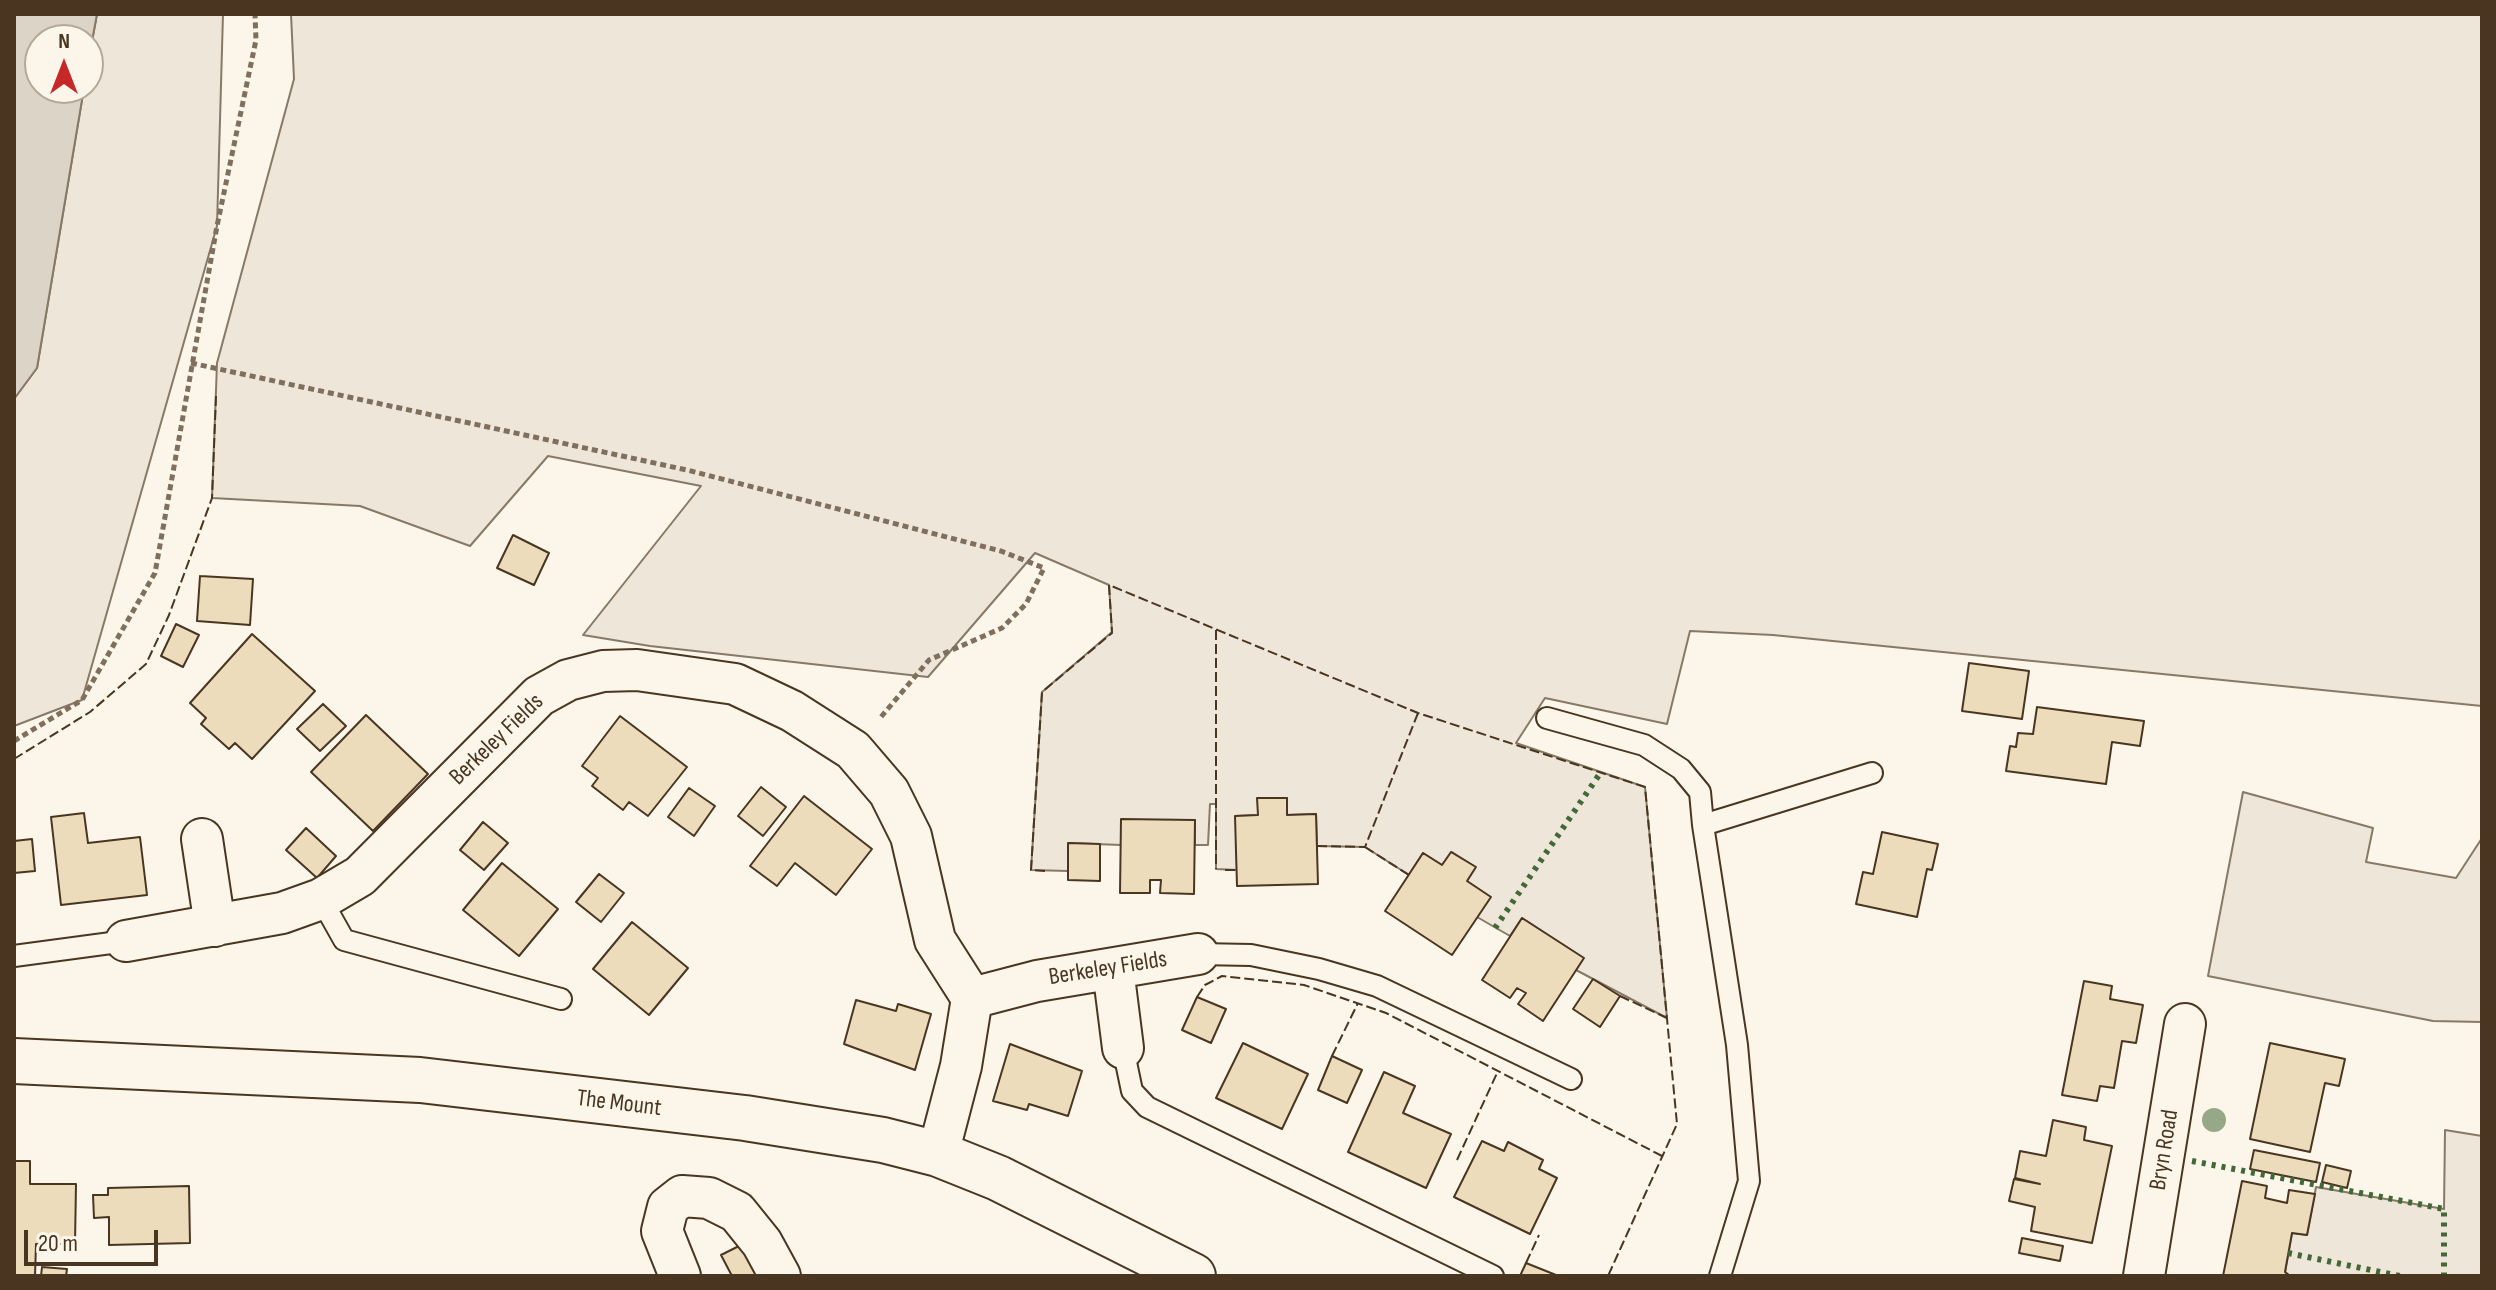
<!DOCTYPE html>
<html>
<head>
<meta charset="utf-8">
<style>
  body { margin:0 }
  #map { position:relative; width:2496px; height:1290px; overflow:hidden; background:#fbf6e9; font-family:"Sofia Sans Condensed",sans-serif }
  canvas { display:block }
  .frame { position:absolute; inset:0; border:16px solid #4a3520; pointer-events:none }
  .north { position:absolute; left:24px; top:24px; width:80px; height:80px; box-sizing:border-box; background:#fbf6e9; border:2px solid #b4a999; border-radius:50%; rotate:0deg; font-size:22px; font-weight:700; line-height:32px; text-align:center; color:#4a3520 }
  .north::after { content:''; display:block; margin:auto; width:28px; height:36px; background:#c62828; clip-path:polygon(50% 0,100% 100%,50% 72%,0 100%) }
  .scale { position:absolute; left:24px; top:1230px; width:134px; height:36px; box-sizing:border-box; border:4px solid #4a3520; border-top:0; padding-left:10px; font-size:24px; line-height:28px; white-space:nowrap; color:#4a3520; -webkit-text-stroke:6px #fbf6e9; paint-order:stroke }
</style>
</head>
<body>
<div id="map">
<canvas width="2496" height="1290"></canvas>
<div class="frame"></div>
<div class="north">N</div>
<div class="scale">20 m</div>
</div>
<script>
const ctx = document.querySelector('canvas').getContext('2d');
ctx.lineJoin = 'round';
function fill(path, color) {
  ctx.fillStyle = color;
  ctx.fill(path, 'evenodd');
}
function poly(rows) {
  const path = new Path2D();
  for (const r of rows) {
    path.moveTo(r[0], r[1]);
    for (let i = 2; i < r.length; i += 2) path.lineTo(r[i], r[i + 1]);
  }
  return path;
}
function strokePath(path, color, width, dash) {
  ctx.strokeStyle = color;
  ctx.lineWidth = width;
  ctx.lineCap = dash ? 'butt' : 'round';
  ctx.setLineDash(dash || []);
  ctx.stroke(path);
}
function label(font, color, halo, rows, align = 'center') {
  ctx.font = font + ' "Sofia Sans Condensed",sans-serif';
  ctx.lineWidth = 6;
  ctx.setLineDash([]);
  ctx.textBaseline = 'middle';
  ctx.strokeStyle = halo;
  ctx.fillStyle = color;
  for (const [text, x, y, turn = 0] of rows) {
    ctx.save();
    ctx.translate(x, y);
    ctx.rotate((+turn || 0) * Math.PI / 180);
    ctx.textAlign = isNaN(turn) ? turn : align;
    if (halo) ctx.strokeText(text, 0, 0);
    ctx.fillText(text, 0, 0);
    ctx.restore();
  }
}
const green = poly([
  [97,14,223,14,217,226,82,700,14,726,14,399,37,368,84,88,88,88,88,63,97,14],
  [291,14,2482,14,2482,706,1773,635,1690,631,1667,724,1545,698,1516,743,1645,787,1667,1018,1576,970,1583,958,1522,918,1510,936,1477,917,1467,881,1475,867,1452,852,1442,865,1423,853,1409,875,1365,847,1317,846,1316,814,1287,815,1287,798,1258,799,1258,815,1236,816,1237,870,1216,869,1216,804,1210,804,1208,845,1195,845,1195,820,1121,845,1069,843,1068,871,1031,870,1042,692,1112,632,1109,585,1035,553,928,677,650,646,583,635,701,486,548,456,470,546,360,506,212,498,217,363,294,79,291,14],
  [2243,792,2373,828,2366,862,2456,878,2482,838,2482,1022,2433,1021,2208,976,2243,792],
  [2445,1130,2482,1136,2482,1276,2290,1276,2285,1272,2292,1233,2307,1235,2316,1187,2444,1209,2445,1130]
]);
fill(green, '#ede6d9');
strokePath(green, '#887966', 2);
const water = poly([
  [14,14,97,14,88,63,88,40,40,40,40,88,84,88,37,368,14,399,14,14]
]);
fill(water, '#dcd4c6');
strokePath(water, '#887966', 2);
const building = poly([
  [513,535,549,553,534,585,497,568,513,535],
  [200,576,253,579,250,625,197,621,200,576],
  [176,624,199,635,183,667,161,656,176,624],
  [252,634,315,691,252,759,235,743,229,749,201,724,206,718,190,703,252,634],
  [1969,663,2029,671,2022,719,1962,711,1969,663],
  [323,704,346,726,320,751,297,729,323,704],
  [2037,707,2144,721,2140,746,2112,742,2106,784,2006,771,2010,746,2016,747,2018,733,2033,734,2037,707],
  [366,715,428,774,373,831,311,772,366,715],
  [620,716,687,767,648,816,629,802,623,810,592,786,598,778,582,766,620,716],
  [761,787,786,807,763,836,738,816,761,787],
  [689,788,715,806,694,836,668,817,689,788],
  [804,796,872,849,836,895,795,863,777,886,750,866,804,796],
  [1257,798,1287,798,1287,815,1316,814,1318,884,1237,886,1235,816,1258,815,1257,798],
  [84,813,88,843,140,837,147,895,61,905,51,817,84,813],
  [1121,819,1195,820,1194,894,1160,893,1161,880,1150,880,1150,893,1120,893,1121,819],
  [483,822,508,843,484,870,460,850,483,822],
  [306,828,336,856,317,878,286,850,306,828],
  [1882,832,1938,844,1932,870,1927,869,1917,917,1856,904,1863,872,1873,874,1882,832],
  [32,839,35,871,14,873,14,841,32,839],
  [1068,843,1100,844,1100,881,1068,880,1068,843],
  [1451,852,1476,867,1467,881,1491,897,1452,955,1385,911,1423,853,1442,865,1451,852],
  [502,863,558,909,519,956,463,910,502,863],
  [599,874,624,893,601,922,576,902,599,874],
  [1522,918,1584,958,1543,1021,1518,1004,1526,993,1517,988,1510,998,1482,980,1522,918],
  [632,922,688,968,649,1015,593,969,632,922],
  [1593,979,1620,996,1600,1027,1573,1009,1593,979],
  [2084,981,2112,986,2110,999,2143,1005,2136,1043,2122,1041,2114,1088,2100,1086,2097,1101,2062,1095,2084,981],
  [1197,997,1226,1009,1211,1043,1182,1030,1197,997],
  [856,1000,896,1011,898,1004,931,1014,915,1070,844,1044,856,1000],
  [1243,1043,1308,1074,1282,1129,1216,1098,1243,1043],
  [2270,1043,2345,1059,2339,1086,2325,1083,2310,1152,2250,1139,2270,1043],
  [1010,1044,1082,1071,1068,1116,1029,1104,1027,1110,993,1101,1010,1044],
  [1332,1056,1362,1070,1347,1103,1318,1090,1332,1056],
  [1384,1072,1415,1086,1403,1113,1451,1134,1426,1188,1348,1152,1384,1072],
  [2053,1120,2086,1127,2084,1140,2112,1146,2092,1243,2031,1231,2035,1207,2009,1201,2014,1179,2040,1184,2015,1178,2020,1151,2046,1156,2053,1120],
  [1482,1141,1504,1151,1508,1142,1543,1160,1539,1169,1557,1178,1530,1234,1454,1197,1482,1141],
  [2254,1150,2320,1163,2316,1182,2250,1169,2254,1150],
  [14,1161,30,1161,30,1184,76,1184,75,1244,36,1244,35,1276,14,1276,14,1161],
  [2326,1165,2351,1171,2347,1188,2322,1182,2326,1165],
  [2242,1181,2267,1186,2265,1198,2287,1203,2289,1190,2315,1194,2307,1235,2292,1233,2285,1272,2290,1276,2223,1276,2242,1181],
  [189,1186,190,1243,109,1245,109,1217,94,1218,93,1195,108,1195,108,1188,189,1186],
  [2022,1238,2063,1246,2060,1261,2019,1253,2022,1238],
  [741,1245,757,1276,732,1276,721,1255,741,1245],
  [1526,1263,1556,1275,1520,1276,1526,1263],
  [42,1267,67,1269,66,1276,41,1276,42,1267]
]);
fill(building, '#ecdcbc');
strokePath(building, '#4a3520', 2);
const lane = poly([
  [1547,718,1644,745,1681,769,1700,792,1703,825],
  [321,899,344,940,561,999],
  [1198,954,1251,955,1319,969,1377,986,1571,1079],
  [14,956,126,941],
  [1123,1048,1132,1091,1147,1107,1493,1276],
  [1720,1276,1749,1181,1737,1045,1703,825,1872,773]
]);
const street = poly([
  [202,839,215,926],
  [126,941,282,913,321,899,360,876,539,696,568,680,603,671,637,670,735,684,792,711,853,750,889,792,911,836,935,940,972,998,961,1066,938,1154],
  [1113,969,1123,1048],
  [972,998,1037,981,1198,954],
  [680,1276,662,1231,668,1207,682,1196,709,1198,737,1212,762,1243,780,1276],
  [2144,1276,2185,1024]
]);
const primary = poly([
  [14,1061,420,1080,745,1118,883,1140,938,1154,998,1178,1193,1276]
]);
strokePath(lane, '#4a3520', 24);
strokePath(street, '#4a3520', 44);
strokePath(primary, '#4a3520', 48);
strokePath(poly([
  [191,363,687,470,1001,551,1044,568,1026,604,1002,628,929,660,881,717],
  [14,741,82,700,155,573,217,226,256,40,255,14]
]), '#7f6f5c', 5, [6, 4]);
strokePath(lane, '#fbf6e9', 20);
strokePath(street, '#fbf6e9', 40);
strokePath(primary, '#fbf6e9', 44);
strokePath(poly([
  [1495,928,1601,772],
  [2192,1161,2444,1209,2444,1276],
  [2288,1253,2400,1276]
]), '#436837', 6, [4, 6]);
strokePath(poly([
  [1216,630,1216,869],
  [14,759,90,712,146,664,169,615,212,498,216,396],
  [1317,846,1365,847,1418,713],
  [1365,847,1409,875],
  [1225,870,1237,870],
  [1045,871,1031,870,1042,692,1112,633,1109,585,1418,713,1645,787,1677,1124,1608,1276],
  [1620,996,1667,1018],
  [1197,997,1205,985,1222,976,1304,985,1386,1013,1662,1156],
  [1332,1056,1358,1003],
  [1457,1160,1498,1071],
  [1526,1263,1539,1235]
]), '#4a3520', 2, [10, 4]);
ctx.fillStyle = '#96a887';
for (const [x, y] of [
  [2214,1120]
]) {
  ctx.beginPath();
  ctx.arc(x, y, 12, 0, 2 * Math.PI);
  ctx.fill();
}
label('24px', '#4a3520', '#fbf6e9', [
  ["Berkeley Fields",497,740,-44],
  ["Berkeley Fields",1108,969,-9],
  ["The Mount",619,1104,7],
  ["Bryn Road",2165,1150,-81]
]);
</script>
</body>
</html>
